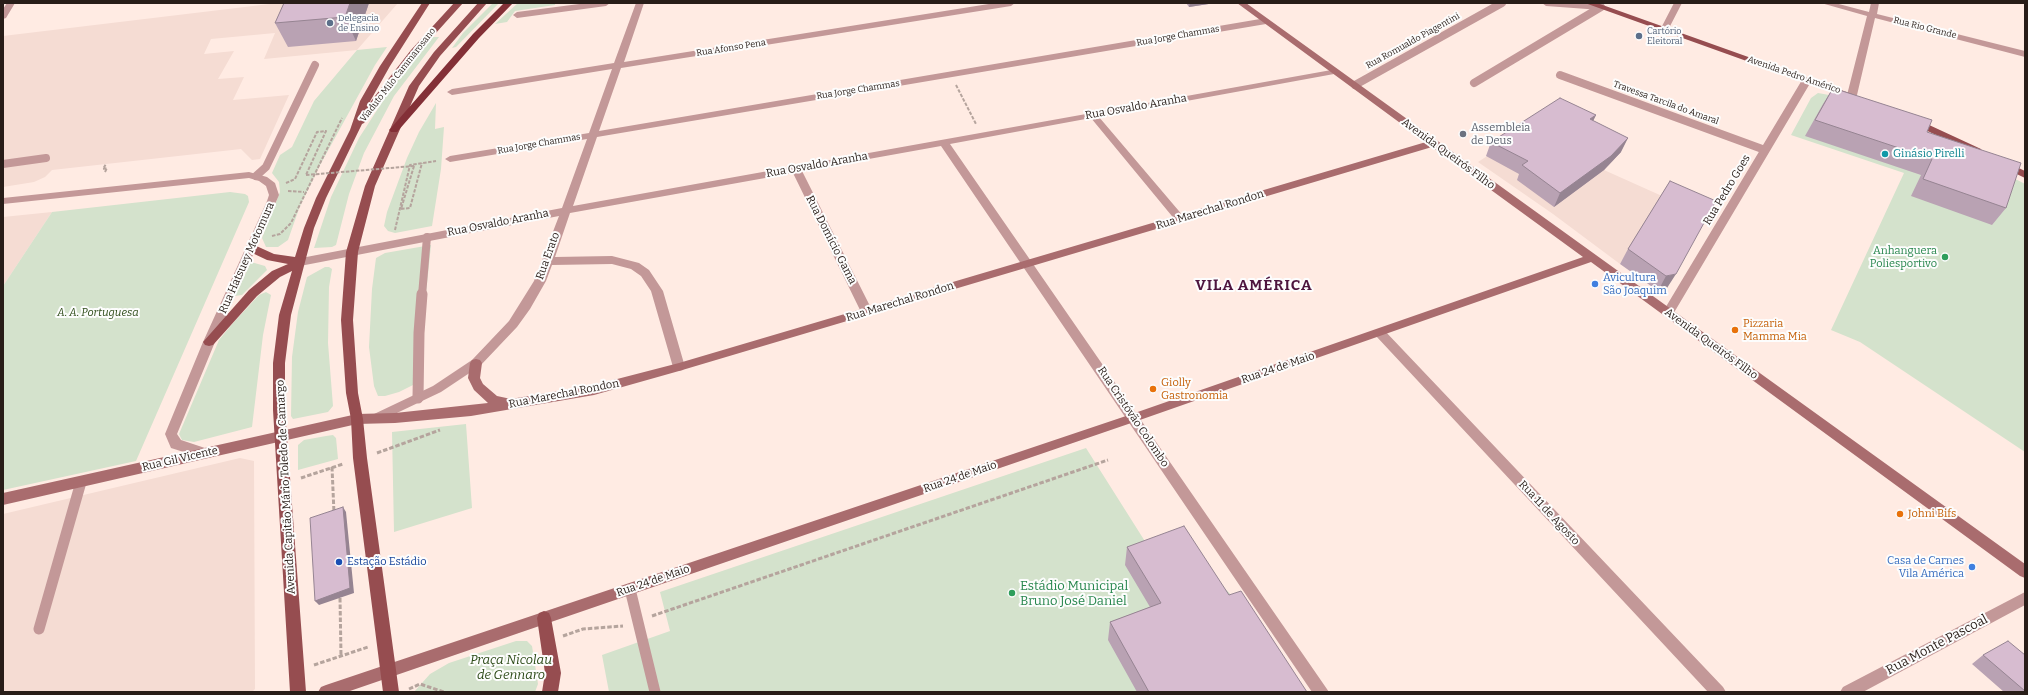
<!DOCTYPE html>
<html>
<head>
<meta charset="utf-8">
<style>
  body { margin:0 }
  #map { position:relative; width:2028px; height:695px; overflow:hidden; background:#ffebe3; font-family:Bitter,serif }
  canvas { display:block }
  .frame { position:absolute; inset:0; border:4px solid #281d18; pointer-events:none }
</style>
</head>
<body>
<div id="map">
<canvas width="2028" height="695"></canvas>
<div class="frame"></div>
</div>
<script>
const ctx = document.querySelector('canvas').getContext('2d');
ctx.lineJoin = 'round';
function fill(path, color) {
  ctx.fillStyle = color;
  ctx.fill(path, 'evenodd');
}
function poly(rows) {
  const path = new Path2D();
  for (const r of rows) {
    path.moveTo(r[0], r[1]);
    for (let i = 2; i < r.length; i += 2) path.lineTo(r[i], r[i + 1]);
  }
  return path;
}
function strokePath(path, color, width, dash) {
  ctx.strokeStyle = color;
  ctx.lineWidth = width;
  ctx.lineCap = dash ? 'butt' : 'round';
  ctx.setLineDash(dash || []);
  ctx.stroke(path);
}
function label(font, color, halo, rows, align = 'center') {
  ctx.font = font + ' Bitter,serif';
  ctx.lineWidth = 4;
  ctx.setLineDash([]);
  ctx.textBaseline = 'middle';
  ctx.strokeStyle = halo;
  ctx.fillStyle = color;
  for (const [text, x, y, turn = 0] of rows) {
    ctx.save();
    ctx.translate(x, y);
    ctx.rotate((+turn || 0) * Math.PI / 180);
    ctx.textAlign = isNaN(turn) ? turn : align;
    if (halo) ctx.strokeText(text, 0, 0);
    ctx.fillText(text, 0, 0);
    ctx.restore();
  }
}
fill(poly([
  [278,3,398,3,357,50,264,59,275,33,211,39,204,54,234,51,218,79,244,77,233,100,289,95,260,159,252,160,241,149,52,170,45,177,34,182,3,187,3,36],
  [1559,109,1621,152,1604,170,1662,196,1620,264,1553,214,1478,162],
  [52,212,3,286,3,217],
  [240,458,254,461,255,689,252,692,3,692,3,514]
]), '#f5dcd3');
fill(poly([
  [493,3,499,3,456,47,452,48,463,33],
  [518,3,555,3,555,5,515,11,507,22,495,24],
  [432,37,439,37,394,96,364,153,349,194,336,245,332,247,314,248,331,197,359,138,390,90],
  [387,47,375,65,319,167,300,206,288,240,278,247,266,247,262,238,280,192,279,182,272,173,280,155,292,147,314,101,357,50],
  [1818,93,1829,95,2002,172,2025,184,2025,452,1860,342,1831,330,1904,173,1791,135,1811,98],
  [436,103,435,129,444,127,441,169,432,226,395,233,388,231,384,226,387,212,407,158,419,132],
  [230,192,245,194,248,196,249,202,136,461,3,490,3,286,52,212],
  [431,245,422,333,421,381,399,392,385,396,378,396,374,386,369,347,372,289,376,258,385,253],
  [251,262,265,266,267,270,242,295,235,296],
  [325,267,329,267,332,269,329,287,328,343,333,406,328,412,293,419,291,416,292,357,298,312,307,277],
  [266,292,271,295,263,335,252,427,194,442,182,440,179,434,219,340,233,323,259,295],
  [466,424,472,508,394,532,392,432],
  [326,436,333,435,336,438,338,459,298,470,298,445,304,440],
  [1086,448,1153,554,1181,544,1256,620,1304,692,609,692,602,655,670,631,660,592],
  [516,641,527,641,532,646,538,684,535,692,414,692,430,674,449,663]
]), '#d4e2cc');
strokePath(poly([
  [956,85,976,124],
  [414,166,401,209,410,208,422,163],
  [105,172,107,168,103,169,106,164],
  [286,183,295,179,317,132,326,131,306,175],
  [288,191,304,192],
  [395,230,410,165,436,161],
  [272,236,280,234,291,223,342,118]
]), '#b5a49d', 2, [3.5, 1.5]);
strokePath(poly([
  [377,453,440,430],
  [332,467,334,513],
  [301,478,343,464],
  [340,598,341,656],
  [652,616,1108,460],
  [563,636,583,629,623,626],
  [314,665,368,647],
  [409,689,420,684,444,692]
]), '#b5a49d', 3, [4.5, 2]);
strokePath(poly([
  [1560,75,1765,150],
  [1474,83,1601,7],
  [1355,85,1502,3],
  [3,164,46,158],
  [256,176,266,167,315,65],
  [422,295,427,237]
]), '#c39898', 8);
strokePath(poly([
  [418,398,419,333,422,294],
  [630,589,655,692],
  [39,629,81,482]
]), '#c39898', 11);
fill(poly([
  [7,3,15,3,6,18,3,19,3,9,7,3],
  [587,3,610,3,606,6,517,18,513,15,517,12,587,3],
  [636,3,644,3,624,62,995,3,1015,3,1011,6,621,68,599,131,1266,18,1270,21,1266,24,597,137,573,206,1337,69,1337,73,1334,74,1099,117,1184,217,1185,219,1180,222,1176,221,1091,118,950,144,1329,692,1312,692,941,146,802,171,873,312,871,315,867,316,861,312,793,173,570,213,555,257,612,256,639,263,649,270,663,291,685,367,683,370,679,371,675,370,673,367,651,291,641,276,631,269,612,264,552,265,546,281,530,309,517,327,480,366,441,392,380,421,376,423,372,421,370,418,372,415,433,386,472,360,509,321,534,281,559,216,300,266,296,265,294,262,296,259,562,208,587,139,450,162,445,159,450,156,589,133,612,69,452,95,447,92,452,89,614,63,636,3],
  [1542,3,1581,3,1601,4,1605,7,1601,10,1546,6,1542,3],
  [1674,3,1682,3,1667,32,1661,32,1660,30,1674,3],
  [1821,3,1835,3,1869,12,1871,3,1879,3,1877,14,2025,51,2025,57,1875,18,1857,95,1855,97,1849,97,1847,95,1867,16,1821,3],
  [1807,77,1812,80,1672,316,1664,316,1662,313,1664,310,1802,80,1807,77],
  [249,172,267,177,275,183,279,195,215,342,177,434,181,440,208,449,210,453,208,457,203,458,171,448,165,434,203,342,267,201,269,195,266,186,259,181,249,178,3,204,3,198,249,172],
  [1380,329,1384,330,1723,687,1726,692,1708,692,1376,336,1374,333,1376,330,1380,329],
  [2025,592,2025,605,1863,692,1840,692,1843,687,2025,592]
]), '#c39898');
fill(poly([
  [1237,3,1246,3,2025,564,2025,578,2020,576,1591,262,1137,421,347,692,318,692,321,687,326,685,1129,415,1583,257,1432,147,679,371,594,395,471,416,395,423,357,424,3,505,3,493,357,414,395,413,488,403,474,390,468,378,470,363,472,360,476,359,480,360,482,363,480,378,483,384,497,396,511,399,594,385,679,363,1426,142,1237,3]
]), '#a96c6e');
fill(poly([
  [422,3,430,3,390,66,368,105,411,50,454,3,463,3,417,54,364,123,362,124,326,198,314,228,291,315,285,363,285,410,306,692,290,692,273,410,273,363,279,315,292,271,280,277,257,296,213,345,209,346,205,345,203,342,249,290,272,271,288,264,267,260,248,251,247,248,248,245,252,244,274,254,295,257,304,228,316,198,350,130,360,101,380,66,422,3],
  [478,3,487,3,440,56,419,86,375,186,358,252,353,320,358,393,363,419,367,458,399,692,383,692,353,458,351,419,346,393,341,320,346,252,365,186,409,86,434,52,478,3],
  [1585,3,1597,3,1852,94,1847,97,1844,96,1585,3],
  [1914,118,1981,149,1982,151,1981,153,1973,153,1911,123,1909,121,1914,118],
  [2004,161,2025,171,2025,178,2000,166,1999,164,2000,162,2004,161],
  [544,611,549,613,551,618,561,673,558,692,542,692,545,673,537,618,539,613,544,611]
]), '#964d50');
fill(poly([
  [504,3,513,3,479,38,397,132,391,132,389,130,391,128,473,34,504,3]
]), '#833037');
strokePath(poly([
  [306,175,414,166]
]), '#b5a49d', 2, [3.5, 1.5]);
fill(poly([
  [284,3,369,3,356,41,288,47,275,23],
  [1186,3,1215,3,1189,7],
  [1833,88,1927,132,2006,208,1992,225,1911,196,1921,175,1805,136,1823,104],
  [1596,115,1593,121,1621,152,1604,170,1554,207,1517,180,1519,174,1486,156,1491,142],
  [1670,181,1667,288,1658,291,1620,264,1628,249],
  [1127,547,1229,595,1307,692,1137,692,1108,640,1110,622,1150,607,1125,565],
  [1983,655,2025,655,2025,692,2004,692,1972,664]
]), '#b9a2b3');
fill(poly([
  [350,3,369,3,356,41,345,17],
  [1190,3,1215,3,1189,7],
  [1596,115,1589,129,1590,119],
  [1628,138,1621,152,1604,170,1554,207,1560,193],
  [1676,274,1667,288,1658,291,1666,276],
  [343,507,346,512,354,593,319,605,315,601]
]), '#968492');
const building = poly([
  [284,3,350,3,345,17,275,23,284,3],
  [1833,88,1932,120,1927,132,2021,163,2006,208,1923,179,1932,159,1815,120,1833,88],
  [1560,98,1596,115,1590,119,1628,138,1611,156,1560,193,1522,165,1528,161,1491,142,1560,98],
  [1670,181,1716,201,1676,274,1666,276,1628,249,1670,181],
  [343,507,350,588,315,601,310,518,343,507],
  [1184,526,1229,595,1241,591,1307,692,1149,692,1110,622,1161,603,1127,547,1184,526],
  [2008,641,2025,655,2025,691,1983,655,2008,641]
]);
fill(building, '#d7bcd0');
strokePath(building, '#968492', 1);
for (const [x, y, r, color] of [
  [330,23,4,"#5c6f8a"],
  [1639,36,4,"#5c6f8a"],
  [1463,134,4,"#6b7280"],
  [1885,154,4,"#0f9aa8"],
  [1945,257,4,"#2e9e5b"],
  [1595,284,4,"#3f7fe0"],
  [1735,330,4,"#e8710a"],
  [1153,389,4,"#e8710a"],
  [1900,514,4,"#e8710a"],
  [339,562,4,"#1a4fb4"],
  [1972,567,4,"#3f7fe0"],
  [1012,593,4,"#2e9e5b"]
]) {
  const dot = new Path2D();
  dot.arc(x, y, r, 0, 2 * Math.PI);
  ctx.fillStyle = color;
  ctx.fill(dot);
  strokePath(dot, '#fdfdfd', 1.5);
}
label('9px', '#4e5e75', '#fdfdfd', [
  ["Delegacia",338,18],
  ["de Ensino",338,28],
  ["Cartório",1647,31],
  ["Eleitoral",1647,41]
], 'left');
label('9px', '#281d18', '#fdfdfd', [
  ["Rua Rio Grande",1925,28,14],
  ["Rua Jorge Chammas",1178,36,-10],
  ["Rua Romualdo Piagentini",1413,41,-29],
  ["Rua Afonso Pena",731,48,-9],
  ["Viaduto Milo Cammarosano",398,75,-52],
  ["Avenida Pedro Américo",1794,75,19],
  ["Rua Jorge Chammas",858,90,-9],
  ["Travessa Tarcila do Amaral",1666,103,20],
  ["Rua Jorge Chammas",539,144,-10]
]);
label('11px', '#281d18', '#fdfdfd', [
  ["Rua Osvaldo Aranha",1136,107,-10],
  ["Avenida Queirós Filho",1448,154,36],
  ["Rua Osvaldo Aranha",817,165,-10],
  ["Rua Pedro Goes",1727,190,-59],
  ["Rua Marechal Rondon",1210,210,-17],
  ["Rua Osvaldo Aranha",498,223,-11],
  ["Rua Domício Gama",831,240,63],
  ["Rua Erato",548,256,-70],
  ["Rua Hatsuey Motomura",247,258,-66],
  ["Rua Marechal Rondon",900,302,-17],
  ["Avenida Queirós Filho",1711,344,36],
  ["Rua 24 de Maio",1278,368,-19],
  ["Rua Marechal Rondon",564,394,-11],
  ["Rua Cristóvão Colombo",1133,417,56],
  ["Rua Gil Vicente",180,459,-13],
  ["Rua 24 de Maio",960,477,-19],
  ["Avenida Capitão Mário Toledo de Camargo",286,487,-93],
  ["Rua 11 de Agosto",1549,513,47],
  ["Rua 24 de Maio",653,581,-19]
]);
label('11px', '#5b616d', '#fdfdfd', [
  ["Assembleia",1471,128],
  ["de Deus",1471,141]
], 'left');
label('11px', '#0d838f', '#fdfdfd', [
  ["Ginásio Pirelli",1893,154]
], 'left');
label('11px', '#27864d', '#fdfdfd', [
  ["Anhanguera",1937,251],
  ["Poliesportivo",1937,264]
], 'right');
label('11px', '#366cbe', '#fdfdfd', [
  ["Avicultura",1603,278],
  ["São Joaquim",1603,291],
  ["Casa de Carnes",1964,561,"right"],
  ["Vila América",1964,574,"right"]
], 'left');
label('italic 11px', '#2d4b18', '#fdfdfd', [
  ["A. A. Portuguesa",98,313]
]);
label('11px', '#c56008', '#fdfdfd', [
  ["Pizzaria",1743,324],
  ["Mamma Mia",1743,337],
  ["Giolly",1161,383],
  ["Gastronomia",1161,396],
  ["Johni Bifs",1908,514]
], 'left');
label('11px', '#164399', '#fdfdfd', [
  ["Estação Estádio",347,562]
], 'left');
label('13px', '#27864d', '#fdfdfd', [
  ["Estádio Municipal",1020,586],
  ["Bruno José Daniel",1020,601]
], 'left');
label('13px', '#281d18', '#fdfdfd', [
  ["Rua Monte Pascoal",1937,645,-28]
]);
label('italic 13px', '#2d4b18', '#fdfdfd', [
  ["Praça Nicolau",511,660],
  ["de Gennaro",511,675]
]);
ctx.letterSpacing = '1px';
label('bold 15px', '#4e153e', '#fdfdfd', [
  ["VILA AMÉRICA",1254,286]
]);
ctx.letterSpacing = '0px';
</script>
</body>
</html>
